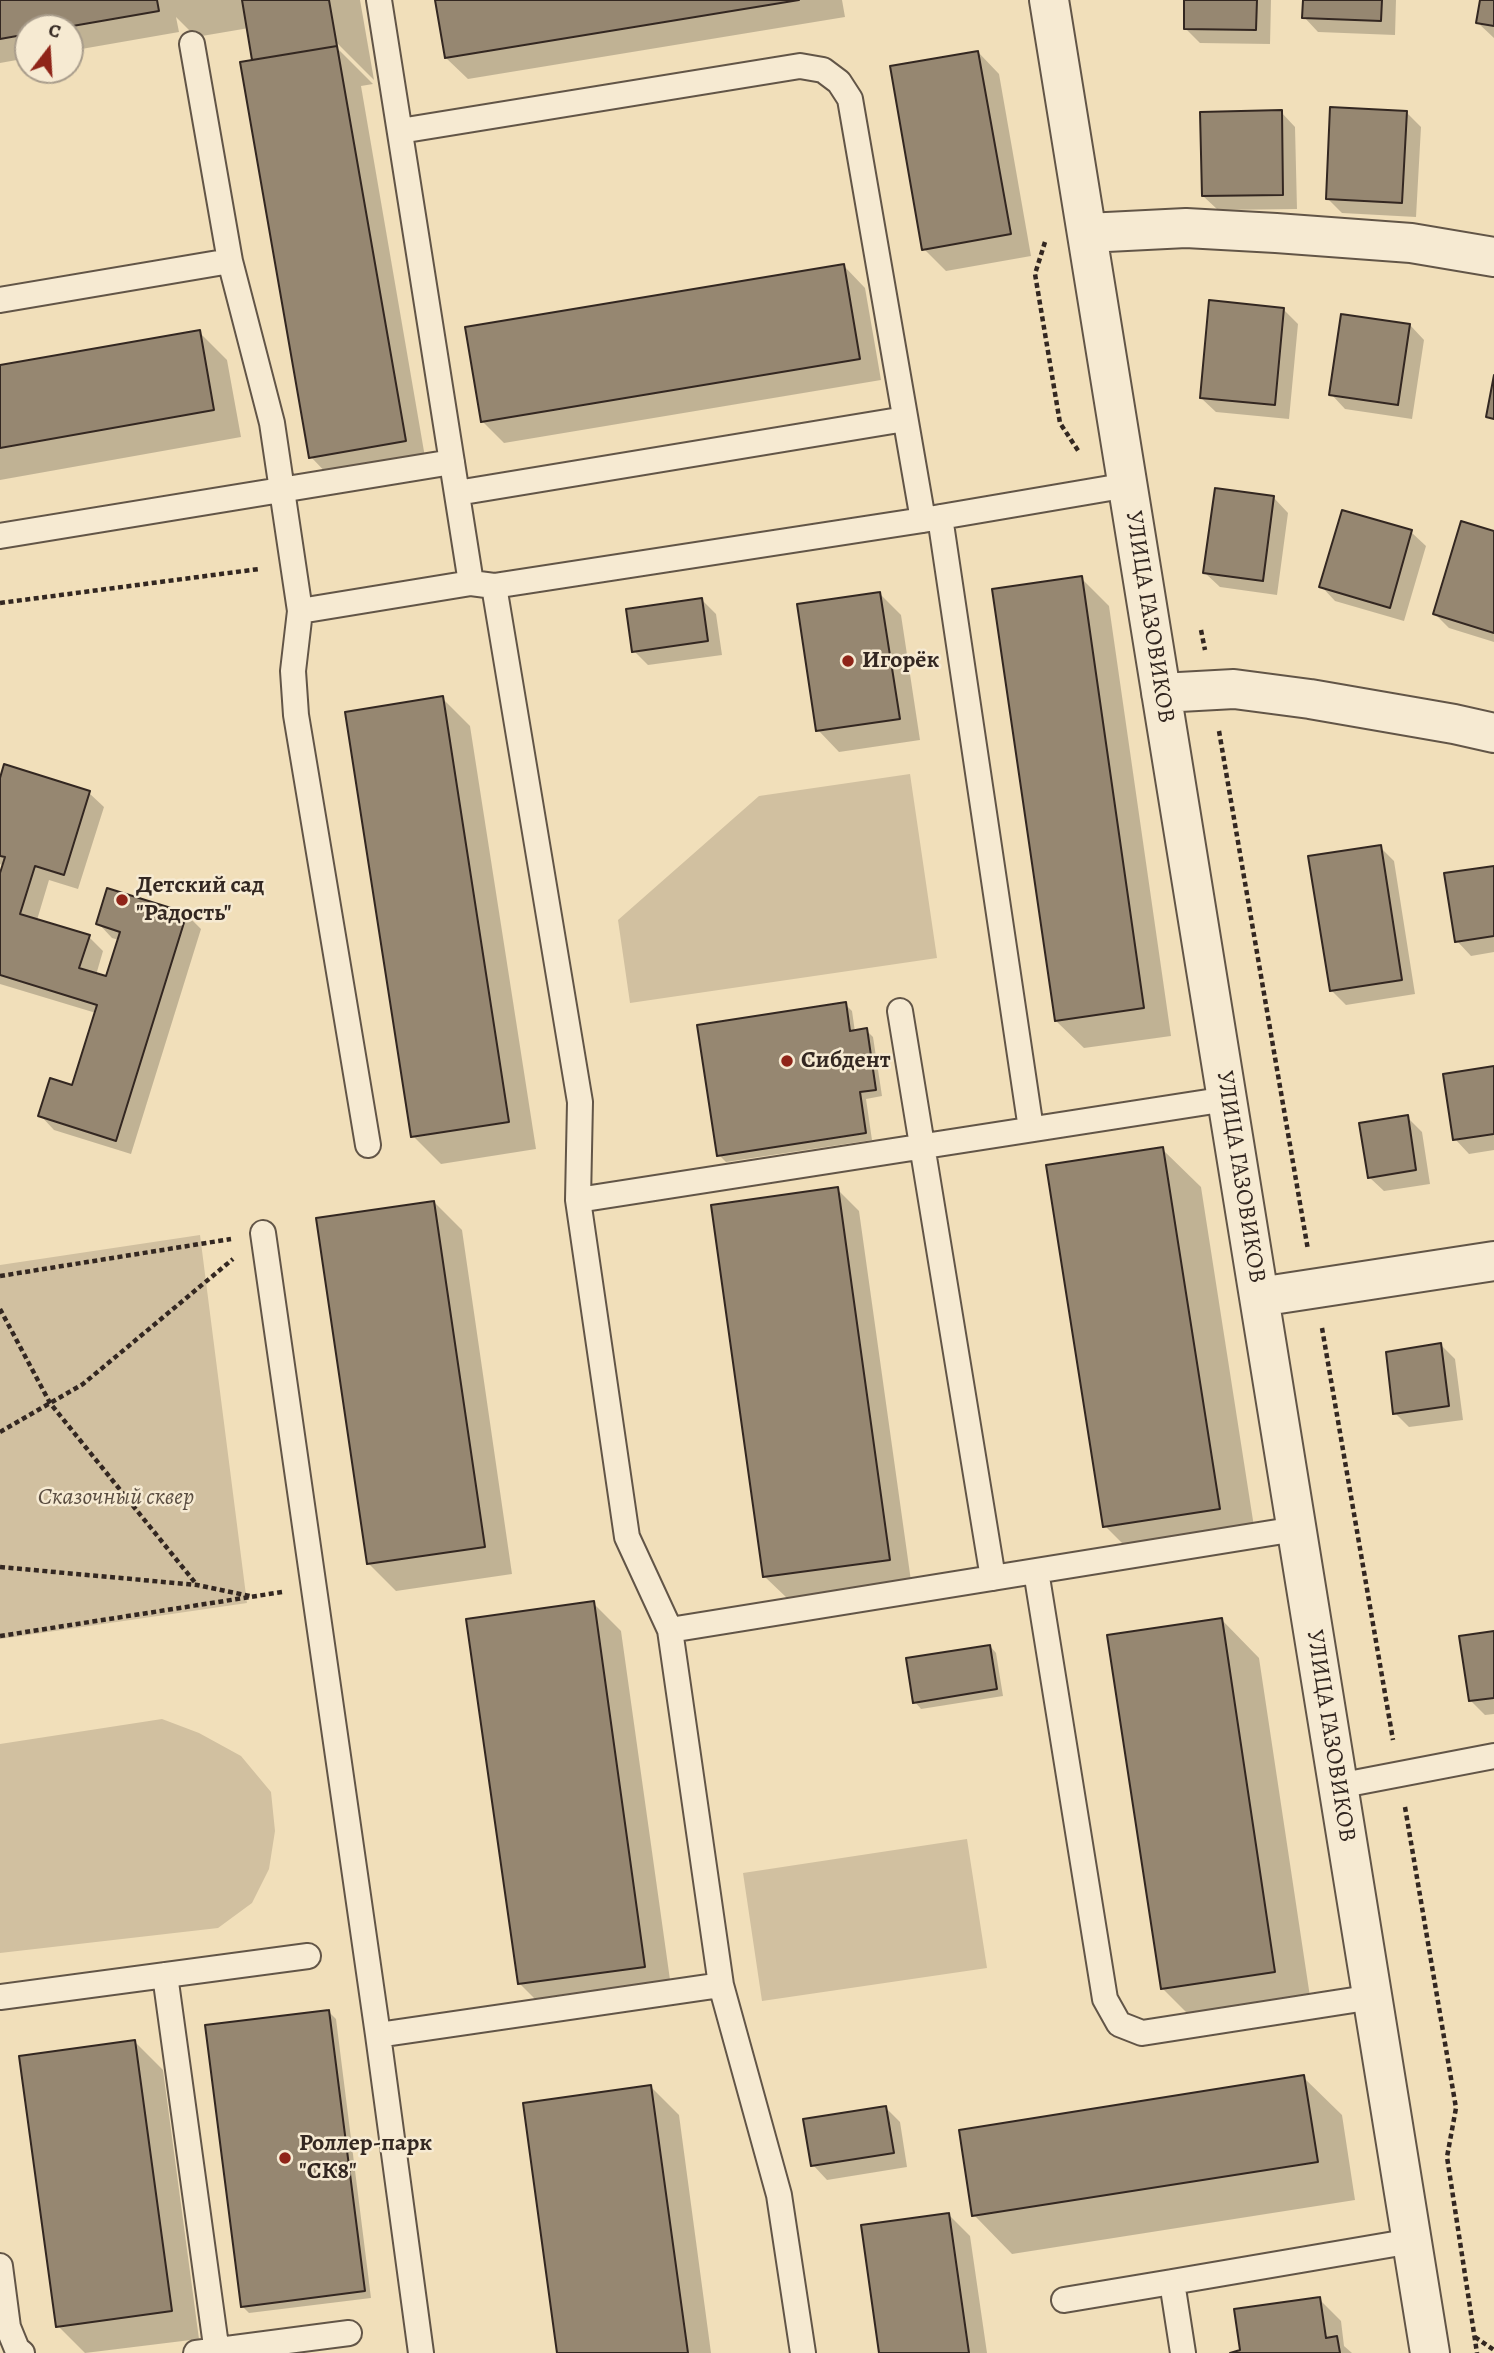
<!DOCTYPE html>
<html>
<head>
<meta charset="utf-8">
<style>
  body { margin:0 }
  #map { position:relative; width:1494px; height:2353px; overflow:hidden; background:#f1dfba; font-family:Alegreya,serif }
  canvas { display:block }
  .north { position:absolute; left:14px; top:14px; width:70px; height:70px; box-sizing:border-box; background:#f6ead2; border:2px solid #a89c8b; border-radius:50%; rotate:17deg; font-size:19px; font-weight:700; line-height:28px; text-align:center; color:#332721 }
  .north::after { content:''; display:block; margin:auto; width:24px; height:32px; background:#8f2418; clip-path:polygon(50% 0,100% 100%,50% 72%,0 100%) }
</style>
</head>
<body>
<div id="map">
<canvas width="1494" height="2353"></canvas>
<div class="north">С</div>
</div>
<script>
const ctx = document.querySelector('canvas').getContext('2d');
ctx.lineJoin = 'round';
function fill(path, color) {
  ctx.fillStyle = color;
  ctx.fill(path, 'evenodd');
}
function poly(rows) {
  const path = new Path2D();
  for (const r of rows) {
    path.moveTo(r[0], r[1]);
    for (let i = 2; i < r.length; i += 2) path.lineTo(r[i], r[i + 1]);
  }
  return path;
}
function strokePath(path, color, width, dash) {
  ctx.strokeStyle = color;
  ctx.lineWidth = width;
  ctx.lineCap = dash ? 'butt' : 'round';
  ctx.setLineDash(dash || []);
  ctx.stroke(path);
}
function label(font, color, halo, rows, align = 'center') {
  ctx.font = font + ' Alegreya,serif';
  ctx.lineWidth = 5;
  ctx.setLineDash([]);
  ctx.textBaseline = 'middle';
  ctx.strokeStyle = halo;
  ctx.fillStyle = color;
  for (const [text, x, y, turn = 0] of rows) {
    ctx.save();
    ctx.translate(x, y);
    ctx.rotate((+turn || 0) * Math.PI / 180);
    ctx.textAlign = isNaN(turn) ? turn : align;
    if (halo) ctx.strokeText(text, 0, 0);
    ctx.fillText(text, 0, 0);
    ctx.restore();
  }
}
fill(poly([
  [910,774,937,958,630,1003,618,920,759,796],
  [200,1235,247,1603,0,1639,0,1265],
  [162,1719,199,1733,241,1756,271,1792,275,1831,269,1869,252,1903,218,1928,0,1953,0,1744],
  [967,1839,987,1968,762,2001,743,1873]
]), '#d1c0a0');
fill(poly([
  [0,0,360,0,374,80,332,38,330,41,373,84,361,86,426,463,332,479,311,457,256,61,254,59,249,28,196,37,176,17,179,32,70,51,70,28,28,28,28,58,0,63],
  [437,0,842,0,845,17,468,79,446,58],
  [1186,0,1271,0,1270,44,1200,43,1185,28],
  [1304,0,1396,0,1395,35,1318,32,1304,17],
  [1481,0,1494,0,1494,38,1478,23],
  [978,52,999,74,1031,256,946,271,924,249],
  [1281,112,1295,127,1297,209,1218,210,1203,196],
  [1406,112,1421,127,1416,217,1342,213,1328,199],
  [844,266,865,288,881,380,504,443,482,421],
  [1283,309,1298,324,1289,419,1216,412,1201,398],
  [1410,325,1424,340,1412,419,1345,409,1331,394],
  [199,332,227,360,241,437,0,480,0,367],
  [1274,498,1288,513,1277,595,1220,587,1205,573],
  [1343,512,1411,532,1426,546,1404,621,1335,601,1321,586],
  [1494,533,1494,642,1449,628,1435,614],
  [1081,578,1109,606,1171,1036,1084,1048,1056,1021],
  [880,594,901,615,920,740,839,752,818,730],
  [702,600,716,614,722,655,648,665,634,651],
  [442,698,470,726,536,1149,441,1164,413,1136],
  [0,784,89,793,104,807,78,889,49,880,37,920,89,937,103,951,96,975,107,978,119,940,112,938,98,923,186,914,201,929,131,1154,54,1130,40,1115,73,1087,96,1013,0,984,0,879,4,866,0,864],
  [1380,847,1394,861,1415,994,1346,1005,1331,990],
  [1494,867,1494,952,1471,956,1457,941],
  [845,1004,852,1011,855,1032,866,1030,873,1037,882,1096,866,1099,872,1140,726,1162,719,1155],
  [1494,1067,1494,1150,1469,1154,1455,1139],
  [1407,1117,1422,1132,1430,1184,1384,1191,1369,1177],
  [1162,1149,1201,1187,1257,1546,1143,1564,1105,1526],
  [837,1189,859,1211,911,1581,787,1598,765,1577],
  [434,1202,462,1230,512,1574,396,1591,368,1563],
  [1440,1344,1455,1359,1463,1420,1409,1427,1395,1413],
  [593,1603,621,1631,672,1994,547,2011,519,1983],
  [1221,1619,1259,1658,1312,2010,1200,2026,1162,1988],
  [1494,1632,1494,1714,1485,1715,1471,1701],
  [990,1646,996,1653,1003,1696,921,1709,915,1702],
  [329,2012,336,2019,371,2298,249,2313,242,2306],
  [135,2042,163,2070,199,2339,85,2353,58,2326],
  [1303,2077,1342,2115,1355,2200,1012,2254,974,2215],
  [651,2087,679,2115,711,2353,559,2353],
  [885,2107,900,2122,907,2167,827,2180,813,2165],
  [949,2215,970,2236,987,2353,880,2353],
  [1319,2299,1341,2321,1344,2346,1352,2353,1232,2353,1242,2351]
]), '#0003');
const building = poly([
  [0,0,157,0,159,11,61,28,28,28,28,34,0,39,0,0],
  [242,0,329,0,337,46,252,60,242,0],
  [435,0,799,0,445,58,435,0],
  [1184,0,1257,0,1256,30,1184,29,1184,0],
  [1303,0,1382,0,1381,21,1302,18,1303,0],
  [1480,0,1494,0,1494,26,1476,23,1480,0],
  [337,46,406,441,309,458,240,62,337,46],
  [978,51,1011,234,922,250,890,66,978,51],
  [1330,107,1407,111,1402,203,1326,199,1330,107],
  [1282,110,1283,195,1202,196,1200,112,1282,110],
  [844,264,860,359,481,422,465,327,844,264],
  [1209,300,1284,308,1275,405,1200,398,1209,300],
  [1341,314,1410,324,1398,405,1329,395,1341,314],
  [200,330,214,410,0,448,0,365,200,330],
  [1494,375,1494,419,1486,417,1494,375],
  [1215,488,1274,496,1263,581,1203,573,1215,488],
  [1342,510,1412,530,1390,608,1319,587,1342,510],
  [1461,521,1494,531,1494,633,1433,614,1461,521],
  [1082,576,1144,1008,1055,1021,992,589,1082,576],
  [880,592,900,719,816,731,797,604,880,592],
  [702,598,708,641,632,652,626,609,702,598],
  [443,696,509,1122,411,1137,345,712,443,696],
  [4,764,90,791,64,875,35,866,20,914,90,935,79,968,106,976,120,932,96,924,107,888,187,913,116,1141,38,1116,50,1078,72,1085,97,1005,0,975,0,873,5,857,0,856,0,778,4,764],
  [1381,845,1402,980,1330,991,1308,856,1381,845],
  [1494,866,1494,936,1455,942,1444,873,1494,866],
  [846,1002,850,1031,867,1028,876,1090,860,1092,866,1133,717,1156,697,1025,846,1002],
  [1494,1066,1494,1134,1453,1140,1443,1074,1494,1066],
  [1408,1115,1416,1170,1368,1178,1359,1123,1408,1115],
  [1163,1147,1220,1509,1103,1527,1046,1165,1163,1147],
  [838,1187,890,1560,763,1577,711,1205,838,1187],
  [434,1201,485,1547,367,1564,316,1218,434,1201],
  [1441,1343,1449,1406,1393,1414,1386,1352,1441,1343],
  [594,1601,645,1967,518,1984,466,1619,594,1601],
  [1222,1618,1275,1972,1161,1989,1107,1635,1222,1618],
  [1494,1631,1494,1698,1469,1701,1459,1636,1494,1631],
  [990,1645,997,1689,913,1703,906,1658,990,1645],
  [329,2010,365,2291,241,2307,205,2025,329,2010],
  [135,2040,172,2311,56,2327,19,2056,135,2040],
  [1304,2075,1318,2162,972,2216,959,2130,1304,2075],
  [651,2085,688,2353,557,2353,523,2103,651,2085],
  [886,2106,894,2153,811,2166,803,2119,886,2106],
  [949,2213,969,2353,879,2353,861,2225,949,2213],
  [1320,2297,1326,2338,1337,2336,1340,2353,1230,2353,1240,2350,1234,2309,1320,2297]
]);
fill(building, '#968771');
strokePath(building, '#332721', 2);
const service = poly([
  [379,0,471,583,494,586,923,520,1128,485],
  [192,44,230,261,272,423,300,611,293,671,296,715,368,1145],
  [400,131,800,66,823,70,839,82,850,99,923,520],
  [0,300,230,261],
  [457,493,905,419],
  [940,517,1031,1129],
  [0,536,452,462],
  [494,586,580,1102,578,1200,627,1537,670,1630,721,1985],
  [300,611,471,583],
  [900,1011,993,1578],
  [578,1200,1227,1099],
  [263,1233,378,2035,421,2353],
  [1036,1571,1105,1999,1119,2024,1142,2033,1373,1997],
  [670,1630,1296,1529],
  [1338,1786,1494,1756],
  [165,1975,217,2353],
  [0,1997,308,1956],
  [378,2035,721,1985,779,2195,803,2353],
  [0,2266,8,2327,17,2349,22,2353],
  [1064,2300,1172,2282],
  [196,2353,349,2333],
  [1183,2353,1172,2282,1412,2241]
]);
const minor = poly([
  [1049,0,1430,2353],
  [1087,233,1186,228,1276,233,1411,243,1494,257],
  [1161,693,1234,689,1310,699,1454,724,1494,733],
  [1259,1297,1494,1261]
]);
strokePath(service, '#625547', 28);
strokePath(minor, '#625547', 42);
strokePath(poly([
  [1045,242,1035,274,1060,423,1079,452],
  [0,603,259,569],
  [1201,630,1205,650],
  [1219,731,1308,1250],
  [0,1276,231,1239],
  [0,1309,50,1403,197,1585],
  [1322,1328,1393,1740],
  [0,1432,83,1384,233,1259],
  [0,1567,197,1585,250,1596],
  [0,1636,282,1592],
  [1405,1807,1456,2108,1447,2157,1477,2353],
  [1475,2337,1494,2350]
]), '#332721', 4.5, [5, 3.5]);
strokePath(service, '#f6ead2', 24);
strokePath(minor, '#f6ead2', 38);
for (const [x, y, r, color] of [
  [848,661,7,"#8f2418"],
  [122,900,7,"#8f2418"],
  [787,1061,7,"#8f2418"],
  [285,2158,7,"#8f2418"]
]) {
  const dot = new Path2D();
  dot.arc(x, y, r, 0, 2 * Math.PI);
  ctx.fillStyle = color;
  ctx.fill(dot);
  strokePath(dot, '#f6ead2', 2.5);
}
label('24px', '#332721', '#f6ead2', [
  ["УЛИЦА ГАЗОВИКОВ",1149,617,81],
  ["УЛИЦА ГАЗОВИКОВ",1240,1177,81],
  ["УЛИЦА ГАЗОВИКОВ",1330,1736,81]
]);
label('bold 24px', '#332721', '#f6ead2', [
  ["Игорёк",862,661],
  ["Детский сад",136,886],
  ["\"Радость\"",136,914],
  ["Сибдент",801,1061],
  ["Роллер-парк",299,2144],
  ["\"СК8\"",299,2172]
], 'left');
label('italic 24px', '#5a4d41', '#f6ead2', [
  ["Сказочный сквер",116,1498]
]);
</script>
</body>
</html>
